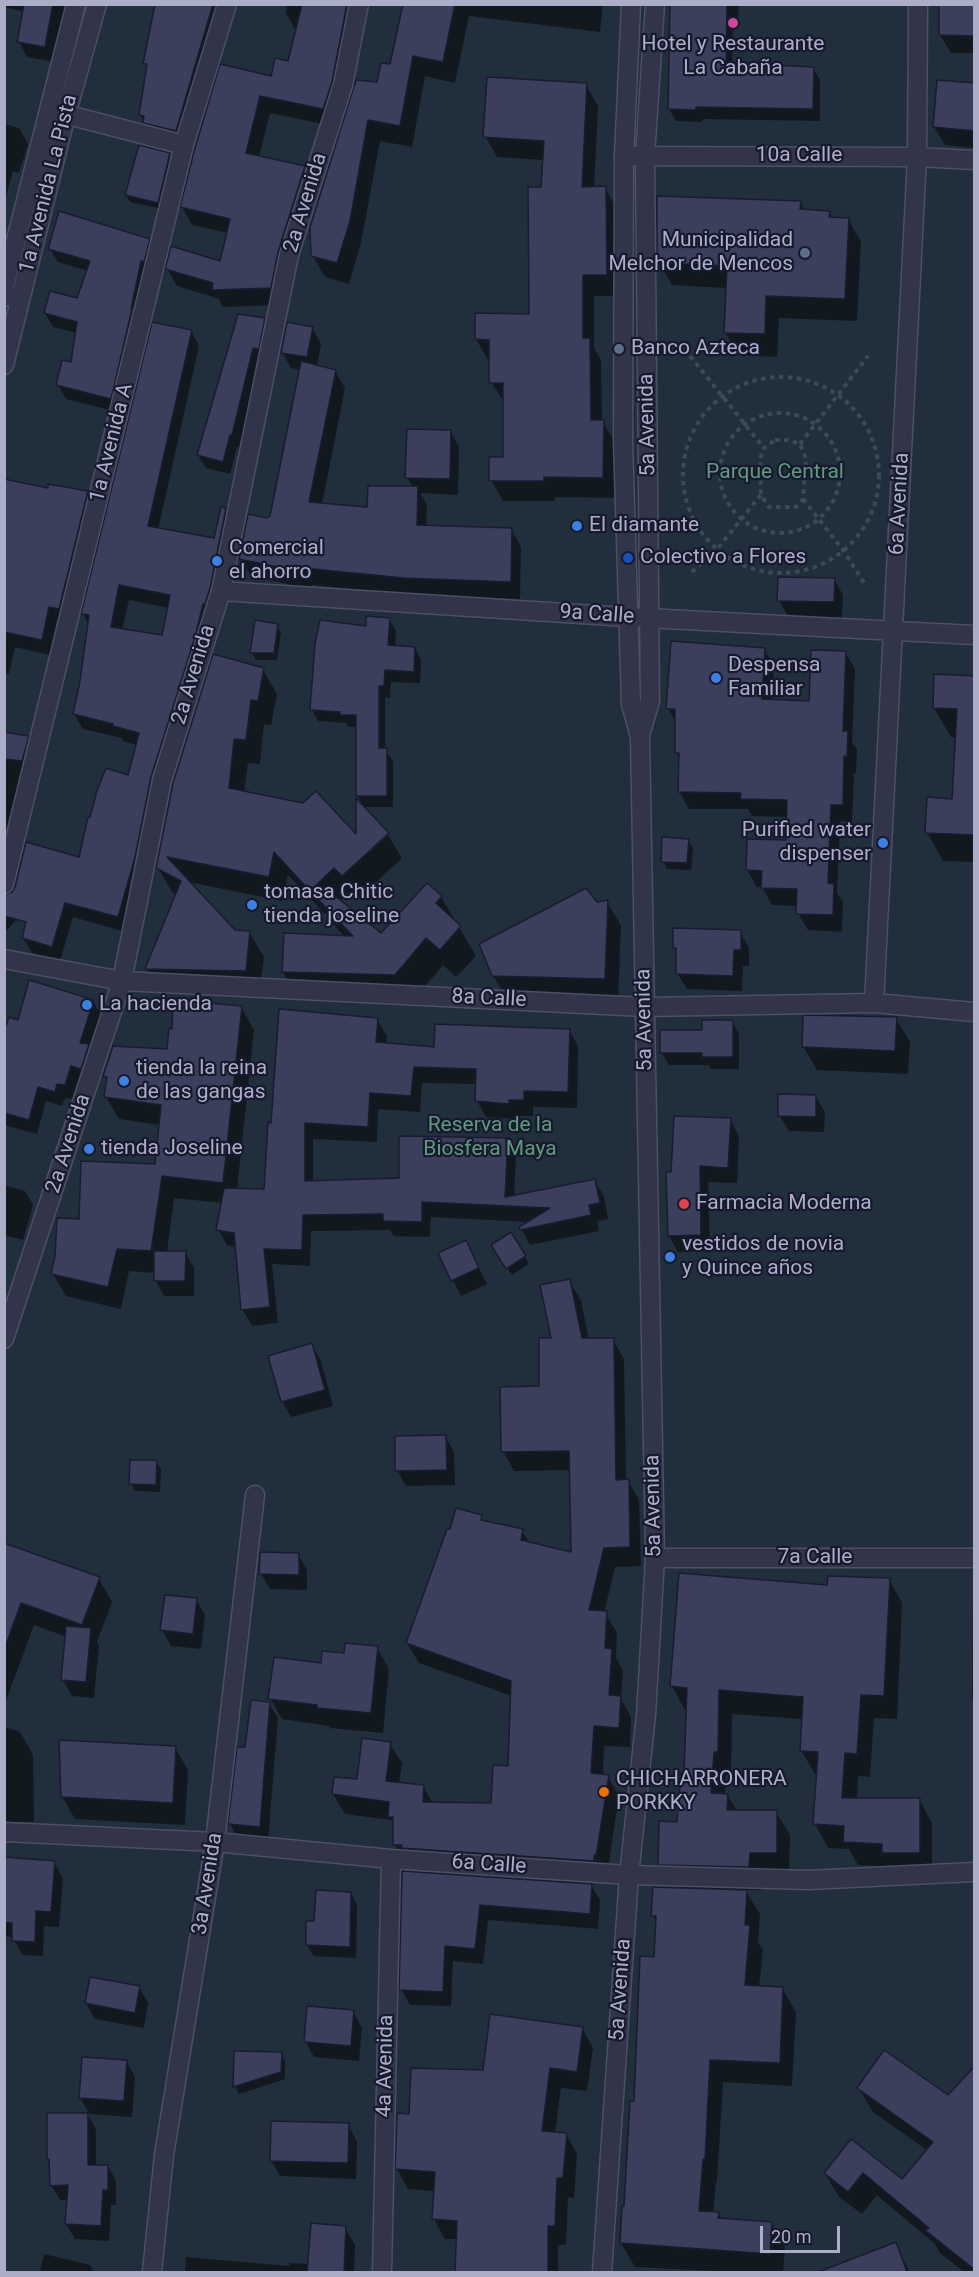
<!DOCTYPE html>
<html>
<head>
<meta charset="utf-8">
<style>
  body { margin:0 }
  #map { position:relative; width:979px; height:2277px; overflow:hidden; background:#1e213a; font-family:Roboto,sans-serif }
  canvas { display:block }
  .frame { position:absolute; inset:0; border:6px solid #acaec7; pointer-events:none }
  .scale { position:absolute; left:760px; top:2226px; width:80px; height:27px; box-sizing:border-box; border:3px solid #acaec7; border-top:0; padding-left:8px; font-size:18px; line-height:21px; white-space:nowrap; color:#acaec7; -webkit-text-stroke:4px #171a2e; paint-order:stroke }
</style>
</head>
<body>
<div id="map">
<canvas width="979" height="2277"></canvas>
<div class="frame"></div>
<div class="scale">20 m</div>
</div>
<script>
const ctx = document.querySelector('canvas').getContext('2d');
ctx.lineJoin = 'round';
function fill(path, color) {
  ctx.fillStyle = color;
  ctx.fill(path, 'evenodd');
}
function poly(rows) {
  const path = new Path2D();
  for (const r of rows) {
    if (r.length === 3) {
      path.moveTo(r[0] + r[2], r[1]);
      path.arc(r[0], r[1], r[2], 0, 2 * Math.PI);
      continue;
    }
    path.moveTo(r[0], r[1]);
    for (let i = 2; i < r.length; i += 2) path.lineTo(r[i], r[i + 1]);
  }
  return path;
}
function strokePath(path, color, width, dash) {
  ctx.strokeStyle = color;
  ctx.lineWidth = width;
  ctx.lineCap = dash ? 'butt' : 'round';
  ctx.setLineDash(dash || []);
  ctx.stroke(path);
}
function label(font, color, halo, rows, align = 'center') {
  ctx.font = font + ' Roboto,sans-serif';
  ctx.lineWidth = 4.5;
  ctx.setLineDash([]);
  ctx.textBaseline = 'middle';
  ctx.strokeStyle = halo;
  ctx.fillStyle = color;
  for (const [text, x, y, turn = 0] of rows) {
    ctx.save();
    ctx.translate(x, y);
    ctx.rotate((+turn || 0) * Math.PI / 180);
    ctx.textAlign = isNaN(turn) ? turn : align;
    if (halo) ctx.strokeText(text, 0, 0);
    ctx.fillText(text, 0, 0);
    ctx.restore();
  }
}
fill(poly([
  [5,5,974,5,974,2272,5,2272]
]), '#202f3b');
fill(poly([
  [4,4,70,4,66,21,61,20,54,62,27,57,19,42,24,12,4,7],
  [157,4,227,4,183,144,152,135,140,114,148,69,145,63],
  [287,4,366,4,333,126,270,113,259,157,304,168,314,185,280,305,223,307,219,299,177,286,167,268,221,263,228,233,192,225,182,207,272,78,289,63,296,31,286,13],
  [404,4,603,4,600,32,469,16,455,83,425,76,412,147,380,141,361,243,349,284,325,277,313,256,379,84,391,66],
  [672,4,739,4,738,17,733,17,732,70,771,71,813,68,820,80,820,121,703,119,702,122,676,121,669,109],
  [974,4,974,53,951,53,940,35],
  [586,85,598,106,594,188,605,188,617,209,618,296,594,296,594,348,601,360,602,422,616,442,614,498,555,497,555,501,503,501,491,480,504,459,505,403,491,382,491,360,488,360,476,339,530,316,544,160,497,157,485,136],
  [974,85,974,148,945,145,934,127],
  [4,124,19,128,28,144,19,173,13,171,4,204],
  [169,154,174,162,162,209,130,202,126,195],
  [800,202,805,211,829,212,833,218,848,219,861,242,857,321,779,318,777,357,739,355,725,332,727,288,672,285,659,262],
  [149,240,157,254,118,412,66,399,58,385,72,364,77,333,53,327,45,313,78,300,88,271,58,262,50,249],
  [264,320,271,333,260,360,239,447,237,447,230,474,206,468,198,455],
  [312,328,321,344,317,367,335,371,345,388,322,504,369,509,413,488,407,477,450,431,459,447,458,495,420,493,427,505,426,526,511,529,521,547,520,599,415,595,312,585,311,589,251,576,241,558,271,517,301,370,291,368,282,352],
  [191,331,199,346,158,530,215,540,225,510,234,525,126,932,73,917,60,961,32,953,23,938,33,902,4,933,4,896,80,859,129,777,137,745,123,741,122,738,83,729,74,714,82,681,89,625,83,613],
  [129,600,169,608,163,636,122,630],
  [4,481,49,490,87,493,96,508,68,623,57,621,50,655,15,647,9,674,4,673],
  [834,579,843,595,842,618,788,616,779,601],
  [389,619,396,631,395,647,415,648,421,660,420,683,391,682,390,698,385,697,385,750,393,761,393,807,364,807,357,795,357,727,348,727,346,723,318,721,312,709,367,627],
  [277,626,281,633,277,660,256,660,252,652],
  [764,649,774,666,772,701,811,703,845,652,855,669,852,742,857,750,856,773,854,773,852,822,840,821,837,893,843,902,842,932,808,930,798,913,798,906,772,905,762,887,757,887,747,870,788,842,788,817,752,816,748,809,689,809,679,791,680,759,676,753,676,723,668,708],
  [263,670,277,694,271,725,264,724,260,764,248,763,244,792,369,849,369,853,388,835,402,858,357,900,349,892,340,901,381,935,441,897,476,956,456,977,443,965,411,1003,299,1000,283,972,345,937,334,925,327,913,325,914,288,875,282,901,189,882,234,932,249,932,264,957,259,996,161,993,146,969,177,895,172,892,158,868],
  [974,677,974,862,943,861,927,832,954,800,957,737,951,737,934,708],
  [4,732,28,737,36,752,4,882],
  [688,841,693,848,691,870,667,869,663,861],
  [607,902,621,925,618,1002,507,999,493,975,597,904],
  [740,932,749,948,749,966,743,966,742,991,687,989,677,973,678,954,674,948],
  [93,1001,101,1015,89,1083,79,1079,73,1099,65,1098,62,1106,46,1101,37,1134,4,1125,4,1035,19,1022],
  [241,1007,254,1030,237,1190,265,1191,272,1124,377,1020,387,1036,386,1044,436,1049,569,1030,578,1046,577,1108,533,1107,533,1116,518,1116,518,1119,486,1117,477,1101,477,1084,422,1083,420,1112,378,1109,377,1142,313,1139,313,1182,400,1179,507,1139,516,1155,514,1197,594,1180,604,1196,608,1219,597,1221,599,1231,530,1245,521,1228,530,1222,431,1217,430,1237,394,1236,390,1230,311,1231,310,1266,272,1264,278,1323,252,1326,243,1310,237,1247,227,1245,218,1229,223,1203,174,1198,167,1252,185,1252,194,1268,194,1296,164,1296,155,1280,155,1273,129,1271,121,1309,66,1296,53,1274,80,1221,156,1166,160,1125,119,1119,106,1097,108,1082,104,1076,168,1051],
  [896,1019,910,1042,908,1074,817,1070,803,1046],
  [732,1021,739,1034,739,1069,711,1069,709,1065,669,1065,662,1053,704,1032],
  [815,1096,825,1112,824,1132,789,1131,779,1115],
  [730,1120,739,1136,737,1183,708,1182,710,1251,678,1252,669,1236,672,1173],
  [4,1185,25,1191,33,1205,23,1240,4,1235],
  [511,1234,529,1264,512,1275,493,1245],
  [466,1242,487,1284,461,1296,440,1254],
  [569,1281,581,1300,589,1340,613,1340,624,1359,626,1481,628,1481,639,1500,641,1566,615,1567,604,1613,617,1632,616,1658,623,1670,621,1699,631,1717,630,1747,604,1746,603,1776,608,1777,619,1796,607,1875,406,1864,395,1845,395,1826,391,1820,345,1814,333,1794,358,1780,390,1744,402,1763,399,1784,423,1786,433,1804,492,1805,510,1768,512,1696,419,1663,407,1643,481,1517,484,1522,522,1531,530,1544,573,1553,571,1470,514,1471,503,1451,540,1388],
  [312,1345,321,1361,333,1406,291,1417,282,1401],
  [445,1436,454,1452,455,1485,406,1486,397,1470],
  [156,1462,161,1469,160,1492,135,1491,131,1483],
  [298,1554,307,1570,307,1590,270,1589,261,1574],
  [4,1576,99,1579,112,1602,97,1642,99,1646,94,1698,72,1696,63,1680,67,1637,34,1625,4,1706],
  [889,1579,902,1603,897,1719,874,1718,870,1777,858,1776,857,1799,919,1799,932,1823,932,1877,897,1877,892,1867,858,1865,849,1849,828,1848,815,1824,818,1774,815,1774,801,1750,803,1719,732,1714,731,1776,726,1775,725,1795,728,1796,737,1811,776,1812,790,1835,789,1876,763,1876,762,1890,745,1890,760,1914,758,1942,763,1950,759,1987,782,1988,796,2012,792,2086,723,2082,717,2182,716,2182,713,2213,718,2213,722,2220,771,2223,785,2247,783,2272,736,2272,635,2267,621,2243,636,2102,655,1959,657,1924,653,1916,674,1889,660,1864,679,1824,686,1774,688,1710,685,1710,672,1686,829,1586],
  [973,1597,974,1597,974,1701,972,1697],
  [196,1599,205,1615,201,1649,171,1646,162,1630],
  [377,1648,389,1669,383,1733,330,1728,329,1726,282,1719,270,1698,322,1665,346,1655],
  [269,1704,278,1718,268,1841,238,1839,230,1824,247,1749],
  [4,1727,20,1732,33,1755,34,1822,7,1822,4,1819],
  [175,1748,188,1770,185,1825,75,1819,62,1796],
  [4,1857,13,1857,14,1860,54,1863,63,1878,59,1927,44,1926,43,1956,22,1955,13,1937,4,1936],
  [403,1873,591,1885,600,1900,598,1929,488,1920,483,1964,453,1961,451,2006,410,2005,401,1989],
  [351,1893,357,1905,356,1958,314,1956,307,1945,316,1923],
  [139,1987,148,2003,144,2028,95,2019,86,2003],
  [353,2012,362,2028,359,2061,314,2057,305,2041],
  [582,2028,593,2048,587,2091,561,2088,555,2133,566,2134,577,2154,574,2198,568,2197,566,2245,558,2245,558,2272,456,2272,458,2239,445,2239,434,2219,435,2191,408,2189,397,2169,411,2116,484,2072],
  [281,2053,285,2061,285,2079,239,2094,235,2086],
  [126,2061,135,2077,132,2117,90,2114,80,2098],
  [974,2075,974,2272,964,2272,940,2253,935,2244,877,2195,862,2214,839,2197,825,2173,851,2141,902,2181,928,2151,873,2112,859,2088,948,2097],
  [87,2114,96,2129,96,2166,108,2166,116,2181,116,2205,111,2205,109,2241,75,2239,66,2224,68,2200,60,2200,51,2185,48,2158],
  [348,2125,357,2141,356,2179,280,2176,271,2160],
  [345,2228,355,2245,354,2272,185,2272,186,2257,289,2266,289,2263,309,2264],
  [895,2244,910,2272,832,2272,832,2269],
  [44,2254,90,2265,94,2272,40,2272]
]), '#0007');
const building = poly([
  [24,4,53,4,45,47,17,42,24,4],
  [155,4,213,4,176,131,143,123,144,116,139,115,147,64,143,64,155,4],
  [302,4,347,4,332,82,323,109,260,96,246,153,305,166,278,252,271,288,212,290,213,283,165,269,171,246,220,261,230,219,180,207,195,148,220,64,271,76,275,58,288,61,302,4],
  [403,4,455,4,443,62,413,56,400,126,368,120,350,221,337,263,311,256,310,227,356,80,377,82,381,63,390,64,403,4],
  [670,4,727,4,726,69,770,70,770,65,814,67,813,109,696,107,696,110,668,109,670,4],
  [939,4,975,4,975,36,939,35,939,4],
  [487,77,587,83,582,187,606,186,607,275,583,275,583,338,590,338,591,420,604,420,603,478,544,477,544,481,489,481,489,457,503,457,503,383,489,383,489,340,475,339,475,313,529,314,528,187,541,187,544,141,483,137,487,77],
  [937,80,975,83,975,131,933,127,937,80],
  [139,145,170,153,158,203,125,195,139,145],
  [657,196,801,201,800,209,830,211,829,217,849,218,845,299,766,296,765,334,724,333,727,266,657,263,657,196],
  [59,211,150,239,144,262,141,261,131,309,132,309,111,399,56,385,62,360,71,362,77,322,44,313,50,291,77,298,90,261,48,249,59,211],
  [238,314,265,318,259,349,253,348,232,435,230,435,223,462,197,455,238,314],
  [152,322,192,330,148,526,214,538,221,507,226,508,210,588,205,604,203,604,195,637,151,777,135,857,118,917,65,903,52,947,22,938,26,922,4,916,4,895,12,892,15,887,26,842,79,857,88,817,90,817,97,791,106,768,128,775,139,733,113,726,113,724,73,714,80,681,89,615,81,614,152,322],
  [119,585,170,595,162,635,111,627,119,585],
  [287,322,313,327,307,357,281,353,287,322],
  [301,361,336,370,309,502,367,507,368,486,418,486,417,525,512,528,511,582,404,578,303,568,302,572,239,559,248,514,267,518,270,516,301,361],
  [407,429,451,430,450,479,405,478,407,429],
  [4,479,48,488,48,484,88,491,59,609,49,607,42,640,4,632,4,479],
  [778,577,835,578,834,602,777,601,778,577],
  [366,616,390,618,388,645,415,647,414,672,385,670,384,686,379,686,379,748,387,748,387,796,356,796,356,715,340,715,340,712,310,710,315,644,320,620,366,626,366,616],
  [255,620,278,624,274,653,250,653,255,620],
  [671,641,765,648,762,699,809,701,811,650,846,651,843,731,848,731,847,757,844,756,843,805,831,805,828,883,834,884,833,915,796,914,797,889,761,888,762,871,746,870,747,839,786,840,787,800,740,799,741,793,678,792,679,753,675,753,675,709,666,709,671,641],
  [213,654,264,668,258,701,251,700,246,740,234,739,229,788,303,803,316,791,356,834,356,798,389,833,342,876,334,868,310,891,274,852,269,877,167,857,235,930,250,931,246,971,145,969,181,881,156,868,173,783,213,654],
  [934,674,975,676,975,835,925,833,927,797,952,799,957,709,933,708,934,674],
  [4,732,29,736,22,761,4,759,4,732],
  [662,837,689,839,687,863,661,862,662,837],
  [427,883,442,896,436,903,461,926,440,950,426,938,395,975,282,972,284,933,353,936,315,896,324,887,381,933,427,883],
  [586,888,597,902,608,900,605,979,492,976,479,944,586,888],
  [673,928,741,930,741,950,734,950,733,976,676,974,676,948,673,948,673,928],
  [29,980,94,1000,80,1043,89,1044,81,1069,71,1066,65,1085,57,1084,55,1092,38,1087,29,1120,4,1113,4,1031,9,1017,18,1020,29,980],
  [173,1000,242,1006,223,1183,162,1176,151,1251,117,1249,108,1287,51,1274,55,1256,57,1218,79,1219,81,1161,155,1164,161,1105,104,1097,107,1077,103,1076,113,1046,167,1049,169,1028,172,1029,173,1000],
  [279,1009,378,1018,376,1042,434,1047,435,1024,570,1029,568,1092,524,1091,524,1100,509,1100,509,1104,475,1101,476,1069,414,1067,411,1096,370,1093,368,1127,305,1123,305,1181,399,1178,399,1136,508,1138,505,1197,595,1179,600,1203,589,1205,591,1215,520,1230,519,1227,550,1208,422,1202,422,1222,383,1221,383,1214,303,1215,302,1250,264,1249,270,1307,241,1310,234,1233,216,1230,224,1188,264,1189,268,1122,271,1123,279,1009],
  [803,1015,897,1017,895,1051,802,1047,803,1015],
  [702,1020,733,1020,733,1057,702,1057,702,1053,660,1053,660,1030,702,1030,702,1020],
  [778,1094,816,1095,816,1117,778,1116,778,1094],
  [674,1116,731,1118,728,1168,700,1166,701,1235,668,1236,666,1172,671,1172,674,1116],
  [511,1232,526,1256,506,1269,491,1245,511,1232],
  [466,1240,479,1268,451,1281,438,1253,466,1240],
  [154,1251,186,1251,185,1281,154,1281,154,1251],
  [570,1279,582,1338,614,1338,616,1480,629,1479,630,1547,604,1548,589,1610,607,1611,605,1648,612,1649,609,1695,621,1696,619,1728,594,1726,591,1773,609,1775,596,1856,594,1855,594,1861,401,1848,402,1845,393,1845,393,1817,388,1817,389,1802,332,1794,334,1777,357,1779,362,1738,391,1742,386,1781,424,1785,423,1802,491,1803,493,1765,508,1766,511,1681,406,1643,447,1529,450,1529,456,1508,482,1515,481,1520,523,1529,521,1540,571,1552,569,1451,501,1452,500,1387,539,1386,539,1338,551,1338,540,1285,570,1279],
  [312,1343,325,1390,281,1402,268,1356,312,1343],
  [446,1435,447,1470,395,1471,395,1436,446,1435],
  [130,1460,157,1460,156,1485,129,1484,130,1460],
  [4,1543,100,1577,82,1625,21,1603,7,1642,4,1641,4,1543],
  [260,1552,299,1553,299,1575,259,1574,260,1552],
  [679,1573,827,1585,828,1576,890,1578,884,1696,861,1695,857,1754,845,1753,842,1798,920,1798,920,1853,882,1853,882,1844,843,1842,844,1826,813,1824,818,1752,800,1751,803,1697,719,1690,718,1752,714,1752,711,1793,728,1794,727,1810,777,1810,777,1853,750,1853,749,1867,658,1865,659,1821,677,1822,681,1773,684,1773,687,1688,670,1686,679,1573],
  [165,1595,197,1598,193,1634,160,1630,165,1595],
  [66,1626,91,1628,86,1682,61,1680,66,1626],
  [345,1643,378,1646,371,1713,317,1708,317,1705,268,1699,274,1657,321,1663,322,1651,344,1653,345,1643],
  [251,1700,270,1702,260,1827,228,1824,237,1747,245,1747,251,1700],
  [59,1740,176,1746,173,1803,61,1797,59,1740],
  [4,1857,55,1861,51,1912,36,1911,35,1942,12,1941,12,1923,4,1922,4,1857],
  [402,1871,592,1884,590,1914,480,1905,475,1949,445,1946,443,1992,399,1990,402,1871],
  [653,1887,747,1890,745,1925,750,1925,745,1985,783,1987,780,2063,710,2060,705,2159,703,2159,699,2211,719,2212,718,2218,772,2222,770,2254,620,2243,622,2206,624,2206,630,2101,634,2101,640,1956,654,1957,656,1916,651,1916,653,1887],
  [316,1890,351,1892,350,1947,306,1945,306,1921,314,1921,316,1890],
  [90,1977,140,1986,135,2013,85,2003,90,1977],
  [307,2006,354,2010,351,2046,304,2042,307,2006],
  [490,2014,583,2027,577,2072,550,2068,542,2131,567,2133,563,2178,557,2178,555,2226,548,2226,548,2272,455,2272,457,2221,432,2219,435,2172,395,2169,397,2113,409,2114,411,2068,483,2070,490,2014],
  [884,2050,948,2095,975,2066,975,2270,925,2230,929,2228,863,2173,848,2192,824,2173,851,2139,902,2179,933,2142,857,2088,884,2050],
  [234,2051,282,2052,281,2072,233,2087,234,2051],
  [82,2057,127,2060,124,2101,79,2098,82,2057],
  [47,2113,88,2113,88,2165,108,2165,108,2190,103,2190,101,2226,65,2224,68,2185,50,2186,49,2159,47,2159,47,2113],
  [271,2121,349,2123,348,2163,270,2161,271,2121],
  [311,2223,346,2226,344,2272,307,2272,311,2223],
  [896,2242,907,2272,822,2272,821,2271,896,2242]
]);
fill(building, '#3c3f5c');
strokePath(building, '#191c30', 1.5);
const minor = poly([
  [53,111,184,145],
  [624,156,917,157,974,160],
  [4,296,20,297],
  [221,591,627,617,974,635],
  [4,884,184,145,227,4],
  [4,959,122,981,644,1007,874,1003,974,1012],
  [874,1003,917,157,918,4],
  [4,1339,122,981,162,780,221,591,289,255,343,85,359,4],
  [655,1558,974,1558],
  [4,1832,215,1842,391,1859,629,1875,809,1880,974,1872],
  [152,2272,164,2155,215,1842,255,1495],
  [382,2272,391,1859]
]);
const tertiary = poly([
  [4,287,76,4],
  [4,365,66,115,97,4],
  [640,735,650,701,645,156,655,4],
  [602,2272,629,1875,646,1715,655,1558,640,737,631,704,623,441,624,156,631,4]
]);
strokePath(minor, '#4c4f65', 21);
strokePath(tertiary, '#4c4f65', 21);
strokePath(poly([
  [690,356,764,448],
  [781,475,98],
  [780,473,60],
  [775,440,788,440,800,444,806,459,803,499,796,507,769,507,761,495,760,459,764,448,775,440],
  [800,444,868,356],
  [803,499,843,550,866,586],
  [692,572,717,549,761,495]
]), '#3a4b55', 4, [4.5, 4.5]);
strokePath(minor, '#32344a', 18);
strokePath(tertiary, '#32344a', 18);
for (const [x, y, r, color] of [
  [733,23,6,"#d1479c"],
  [805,253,6,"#5c6f8a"],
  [619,349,6,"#5c6f8a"],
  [577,526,6,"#3f7fe0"],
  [628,558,6,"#1a4fb4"],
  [217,561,6,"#3f7fe0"],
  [716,678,6,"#3f7fe0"],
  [883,843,6,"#3f7fe0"],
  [252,905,6,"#3f7fe0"],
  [87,1005,6,"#3f7fe0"],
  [124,1081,6,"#3f7fe0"],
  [89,1149,6,"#3f7fe0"],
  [684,1204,6,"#e0444e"],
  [670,1257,6,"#3f7fe0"],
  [604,1792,6,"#e8710a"]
]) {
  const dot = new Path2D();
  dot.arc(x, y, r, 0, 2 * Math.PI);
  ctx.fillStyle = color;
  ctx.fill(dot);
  strokePath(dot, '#171a2e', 2);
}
label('21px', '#acaec7', '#171a2e', [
  ["Hotel y Restaurante",733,45,"center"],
  ["La Cabaña",733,69,"center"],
  ["Municipalidad",793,241,"right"],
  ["Melchor de Mencos",793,265,"right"],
  ["Banco Azteca",631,349],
  ["El diamante",589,526],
  ["Comercial",229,549],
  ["el ahorro",229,573],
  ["Colectivo a Flores",640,558],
  ["Despensa",728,666],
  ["Familiar",728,690],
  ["Purified water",871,831,"right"],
  ["dispenser",871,855,"right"],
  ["tomasa Chitic",264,893],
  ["tienda joseline",264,917],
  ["La hacienda",99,1005],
  ["tienda la reina",136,1069],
  ["de las gangas",136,1093],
  ["tienda Joseline",101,1149],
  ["Farmacia Moderna",696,1204],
  ["vestidos de novia",682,1245],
  ["y Quince años",682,1269],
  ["CHICHARRONERA",616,1780],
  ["PORKKY",616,1804]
], 'left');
label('21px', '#acaec7', '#171a2e', [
  ["10a Calle",799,156],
  ["1a Avenida La Pista",49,184,-76],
  ["2a Avenida",306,203,-73],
  ["5a Avenida",648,425,-91],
  ["1a Avenida A",112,443,-76],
  ["6a Avenida",900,504,-87],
  ["9a Calle",597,615,4],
  ["2a Avenida",194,675,-73],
  ["8a Calle",489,999,3],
  ["5a Avenida",645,1020,-91],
  ["2a Avenida",69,1144,-72],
  ["5a Avenida",654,1506,-91],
  ["7a Calle",815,1558],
  ["6a Calle",489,1865,4],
  ["3a Avenida",208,1884,-81],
  ["5a Avenida",621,1990,-86],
  ["4a Avenida",386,2066,-89]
]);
label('21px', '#61997f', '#171a2e', [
  ["Parque Central",775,473],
  ["Reserva de la",490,1126],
  ["Biosfera Maya",490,1150]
]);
</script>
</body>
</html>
